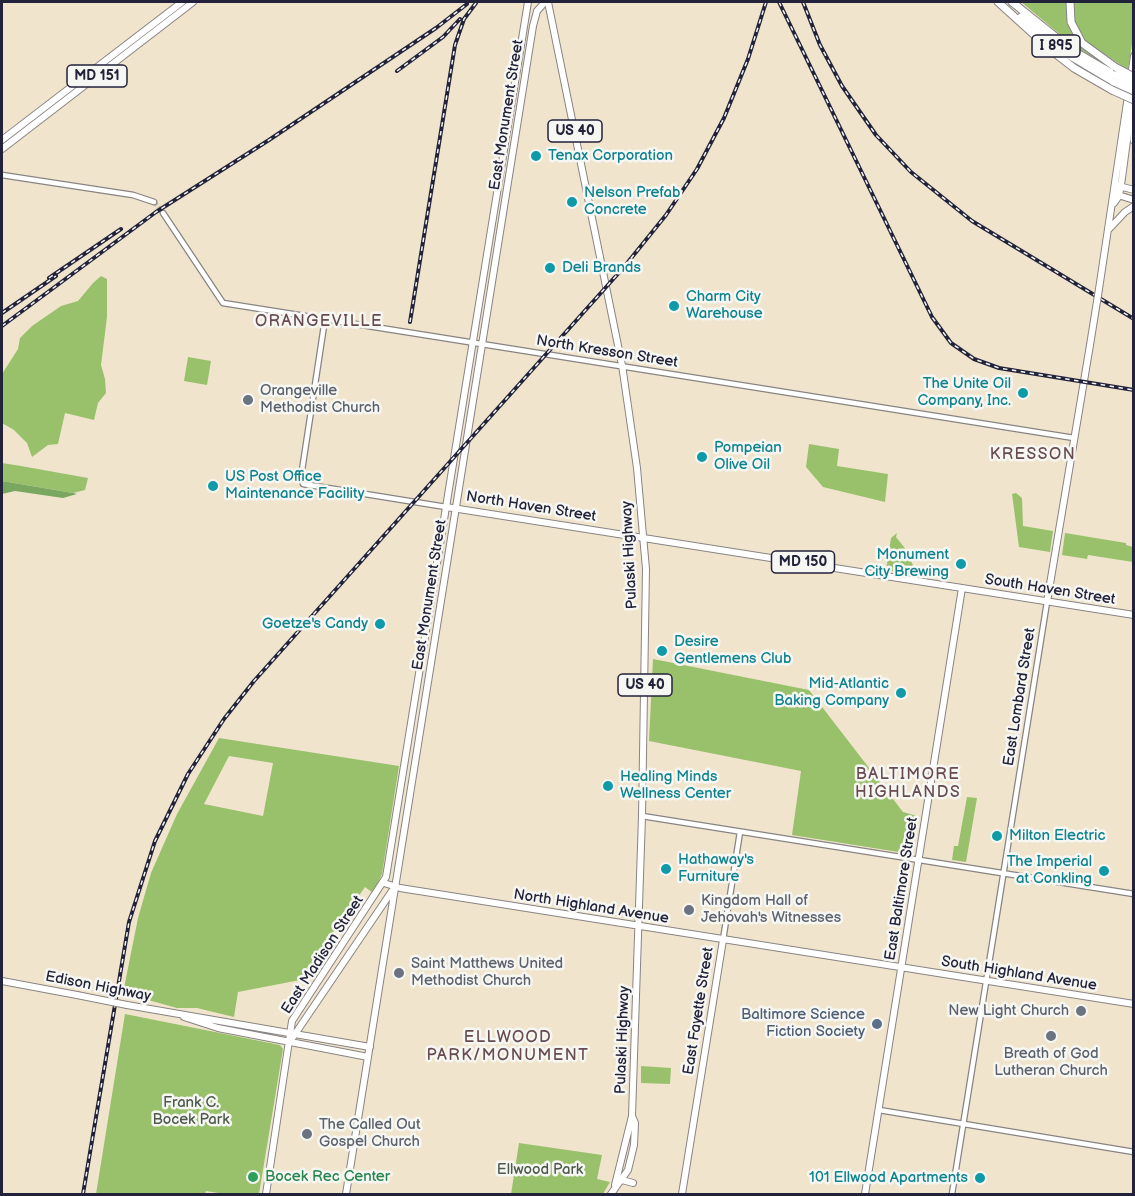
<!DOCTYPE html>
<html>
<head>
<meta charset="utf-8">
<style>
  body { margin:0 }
  #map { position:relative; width:1135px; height:1196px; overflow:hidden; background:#f0e5cc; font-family:"Balsamiq Sans",sans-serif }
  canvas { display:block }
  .frame { position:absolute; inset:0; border:3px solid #22223b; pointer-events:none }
</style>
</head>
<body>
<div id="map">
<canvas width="1135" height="1196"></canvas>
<div class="frame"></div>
</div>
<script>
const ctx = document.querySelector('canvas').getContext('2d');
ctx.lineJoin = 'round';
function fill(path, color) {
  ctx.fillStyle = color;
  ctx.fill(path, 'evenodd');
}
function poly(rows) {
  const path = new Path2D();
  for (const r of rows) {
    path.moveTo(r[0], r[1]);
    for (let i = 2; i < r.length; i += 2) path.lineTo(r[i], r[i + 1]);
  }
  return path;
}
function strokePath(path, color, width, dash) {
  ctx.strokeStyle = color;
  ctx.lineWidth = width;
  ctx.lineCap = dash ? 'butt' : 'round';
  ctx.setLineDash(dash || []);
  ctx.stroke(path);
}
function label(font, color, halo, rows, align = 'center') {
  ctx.font = font + ' "Balsamiq Sans",sans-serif';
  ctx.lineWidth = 5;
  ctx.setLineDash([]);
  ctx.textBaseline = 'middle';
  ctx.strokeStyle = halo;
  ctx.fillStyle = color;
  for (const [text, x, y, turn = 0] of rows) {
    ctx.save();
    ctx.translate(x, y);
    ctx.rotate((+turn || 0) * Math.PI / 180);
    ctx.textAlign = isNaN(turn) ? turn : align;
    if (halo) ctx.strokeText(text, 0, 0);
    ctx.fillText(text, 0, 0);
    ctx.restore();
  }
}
fill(poly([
  [1021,2,1067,2,1067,19,1073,36,1082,47,1098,60,1074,46],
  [1073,2,1133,2,1133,37,1128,70,1084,40,1074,22],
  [101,276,107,279,107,317,101,365,105,379,106,393,98,403,94,420,65,413,58,444,48,445,32,457,27,443,14,430,2,423,2,374,18,349,20,338,32,326,61,306,78,301,93,283],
  [188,357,211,361,207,385,184,381],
  [809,444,839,449,837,466,888,474,885,502,823,487,806,467],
  [2,463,21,466,88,478,85,490,73,493,2,481],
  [1016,493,1022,498,1023,526,1053,531,1050,552,1019,547,1012,494],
  [897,533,896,537,904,547,916,571,920,572,919,576,886,570,891,538],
  [1065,533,1126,543,1126,545,1133,547,1133,562,1088,555,1087,559,1062,555],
  [653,659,809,690,903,812,917,816,911,854,792,835,801,771,649,741],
  [219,738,399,766,382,874,373,893,365,887,300,980,238,992,234,1017,197,1008,177,1008,123,993,138,918,151,873,177,814],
  [229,756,273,763,263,816,204,804],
  [967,797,977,798,966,862,952,860,954,846,958,846],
  [125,1014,280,1045,283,1049,259,1194,224,1194,206,1191,205,1194,96,1194],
  [641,1066,671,1068,670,1084,641,1083],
  [519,1143,602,1155,597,1179,610,1182,603,1194,511,1194]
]), '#99c16c');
fill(poly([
  [2,481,73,493,77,494,63,498,15,491,2,494]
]), '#7aa760');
strokePath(poly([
  [154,202,163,213]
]), '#c7beaf', 4.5, [4.5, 2]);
const minor = poly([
  [2,175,133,195,154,202],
  [163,213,223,303,1074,438],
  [325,319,301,477,303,484,446,507],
  [642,816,1134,894],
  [723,940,740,832],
  [879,1110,1134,1152],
  [952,1194,1047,602]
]);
const major = poly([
  [548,2,622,365,637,468,646,569,642,816,632,1116,635,1123,634,1145,628,1170,611,1194],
  [2,140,182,2],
  [2,149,193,2],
  [1119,186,1134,190],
  [1115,194,1134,200],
  [1114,203,1119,196,1122,178,1134,88],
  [1109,229,1125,212,1134,206],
  [1099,289,1134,56],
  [446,507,1134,615],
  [1047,602,1090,345],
  [384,883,400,888,1134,1004],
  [2,981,77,995],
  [127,1005,370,1047],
  [184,1017,218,1028,368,1057],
  [293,1037,392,891],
  [622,1180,633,1183],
  [615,1185,632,1116],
  [266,1194,292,1021,386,877,528,2],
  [346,1194,533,26,537,11,545,2],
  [682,1194,723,940],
  [865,1194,962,588]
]);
const highway = poly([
  [998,2,1052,51,1074,68,1112,90],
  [1012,2,1072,50,1115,75],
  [1070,2,1071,22,1082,43,1115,67],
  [1021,17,1067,54,1114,82],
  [1134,113,1134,140]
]);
strokePath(minor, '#898484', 7);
strokePath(major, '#898484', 8);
strokePath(highway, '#898484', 9);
strokePath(minor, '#fff', 4.5);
strokePath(major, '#fff', 6);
strokePath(highway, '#fff', 7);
const rail = poly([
  [779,2,932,317,951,343,974,359,999,368,1134,390],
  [803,2,820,45,842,86,876,135,911,172,972,221,1134,319],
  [397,71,443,37,460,19],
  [49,278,121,229],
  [2,313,56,276],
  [410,322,455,45,464,19,476,3],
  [2,326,156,212,269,140,436,28,467,4],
  [83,1194,129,922,155,841,188,774,224,719,254,681,624,267,666,215,697,169,724,118,748,59,766,2]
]);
strokePath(rail, '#22223b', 4);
strokePath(rail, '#f6f6f2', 1.5, [4.5]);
const majorBridge = poly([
  [1090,345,1099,289],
  [77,995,127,1005]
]);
const highwayBridge = poly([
  [1115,67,1134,77],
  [1115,75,1134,84],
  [1114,82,1134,91],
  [1112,90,1134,100]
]);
strokePath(majorBridge, '#898484', 8, []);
strokePath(highwayBridge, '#898484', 9, []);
strokePath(majorBridge, '#fff', 6);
strokePath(highwayBridge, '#fff', 7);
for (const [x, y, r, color] of [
  [536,156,6,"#0f9aa8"],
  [572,202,6,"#0f9aa8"],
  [550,268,6,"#0f9aa8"],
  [674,306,6,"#0f9aa8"],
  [1023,393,6,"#0f9aa8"],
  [248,400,6,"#6b7280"],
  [702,457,6,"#0f9aa8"],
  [213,486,6,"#0f9aa8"],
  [961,564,6,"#0f9aa8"],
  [380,624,6,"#0f9aa8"],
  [662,651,6,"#0f9aa8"],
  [901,693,6,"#0f9aa8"],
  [608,786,6,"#0f9aa8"],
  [997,836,6,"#0f9aa8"],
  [666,869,6,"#0f9aa8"],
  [1104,871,6,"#0f9aa8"],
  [689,910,6,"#6b7280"],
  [399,973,6,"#6b7280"],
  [1081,1011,6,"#6b7280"],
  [877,1024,6,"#5c6f8a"],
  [1051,1036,6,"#6b7280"],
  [307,1134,6,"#6b7280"],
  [253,1177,6,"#2e9e5b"],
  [980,1178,6,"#0f9aa8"]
]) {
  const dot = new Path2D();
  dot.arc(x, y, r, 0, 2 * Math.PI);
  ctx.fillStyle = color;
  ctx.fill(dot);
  strokePath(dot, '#f6f6f2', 2);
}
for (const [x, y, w] of [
  [1056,46,48],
  [97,76,60],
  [575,131,54],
  [803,562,63],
  [645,685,54]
]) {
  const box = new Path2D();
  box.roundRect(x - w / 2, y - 11, w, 22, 4.5);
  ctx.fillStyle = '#f6f6f2';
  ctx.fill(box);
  strokePath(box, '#22223b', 1.5);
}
label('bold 14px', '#22223b', null, [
  ["I 895",1056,46],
  ["MD 151",97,76],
  ["US 40",575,131],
  ["MD 150",803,562],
  ["US 40",645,685]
]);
label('15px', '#22223b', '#f6f6f2', [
  ["East Monument Street",507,115,-81],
  ["North Kresson Street",607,352,9],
  ["North Haven Street",531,507,9],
  ["Pulaski Highway",630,555,-93],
  ["South Haven Street",1050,590,9],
  ["East Monument Street",430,595,-81],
  ["East Lombard Street",1020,697,-81],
  ["East Baltimore Street",902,889,-81],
  ["North Highland Avenue",591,907,9],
  ["East Madison Street",323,955,-57],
  ["South Highland Avenue",1019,974,9],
  ["Edison Highway",98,987,11],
  ["East Fayette Street",699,1011,-81],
  ["Pulaski Highway",623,1040,-88]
]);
label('15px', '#0d838f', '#f6f6f2', [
  ["Tenax Corporation",548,156],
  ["Nelson Prefab",584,193],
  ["Concrete",584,210],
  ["Deli Brands",562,268],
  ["Charm City",686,297],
  ["Warehouse",686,314],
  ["The Unite Oil",1011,384,"right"],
  ["Company, Inc.",1011,401,"right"],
  ["Pompeian",714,448],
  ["Olive Oil",714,465],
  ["US Post Office",225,477],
  ["Maintenance Facility",225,494],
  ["Monument",949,555,"right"],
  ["City Brewing",949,572,"right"],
  ["Goetze's Candy",368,624,"right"],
  ["Desire",674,642],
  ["Gentlemens Club",674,659],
  ["Mid-Atlantic",889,684,"right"],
  ["Baking Company",889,701,"right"],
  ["Healing Minds",620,777],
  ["Wellness Center",620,794],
  ["Milton Electric",1009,836],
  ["Hathaway's",678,860],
  ["Furniture",678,877],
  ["The Imperial",1092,862,"right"],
  ["at Conkling",1092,879,"right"],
  ["101 Ellwood Apartments",968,1178,"right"]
], 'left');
label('15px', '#5b616d', '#f6f6f2', [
  ["Orangeville",260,391],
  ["Methodist Church",260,408],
  ["Kingdom Hall of",701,901],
  ["Jehovah's Witnesses",701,918],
  ["Saint Matthews United",411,964],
  ["Methodist Church",411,981],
  ["New Light Church",1069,1011,"right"],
  ["Breath of God",1051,1054,"center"],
  ["Lutheran Church",1051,1071,"center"],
  ["The Called Out",319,1125],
  ["Gospel Church",319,1142]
], 'left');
label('15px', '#4e5e75', '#f6f6f2', [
  ["Baltimore Science",865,1015],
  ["Fiction Society",865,1032]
], 'right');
label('15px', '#4c5a4c', '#f6f6f2', [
  ["Frank C.",191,1103],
  ["Bocek Park",191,1120],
  ["Ellwood Park",540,1170]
]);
label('15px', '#27864d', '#f6f6f2', [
  ["Bocek Rec Center",265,1177]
], 'left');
ctx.letterSpacing = '1.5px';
label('16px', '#674b50', '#f6f6f2', [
  ["ORANGEVILLE",319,322],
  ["KRESSON",1033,455],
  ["BALTIMORE",908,775],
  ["HIGHLANDS",908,793],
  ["ELLWOOD",508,1038],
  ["PARK/MONUMENT",508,1056]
]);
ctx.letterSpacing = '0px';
</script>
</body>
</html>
